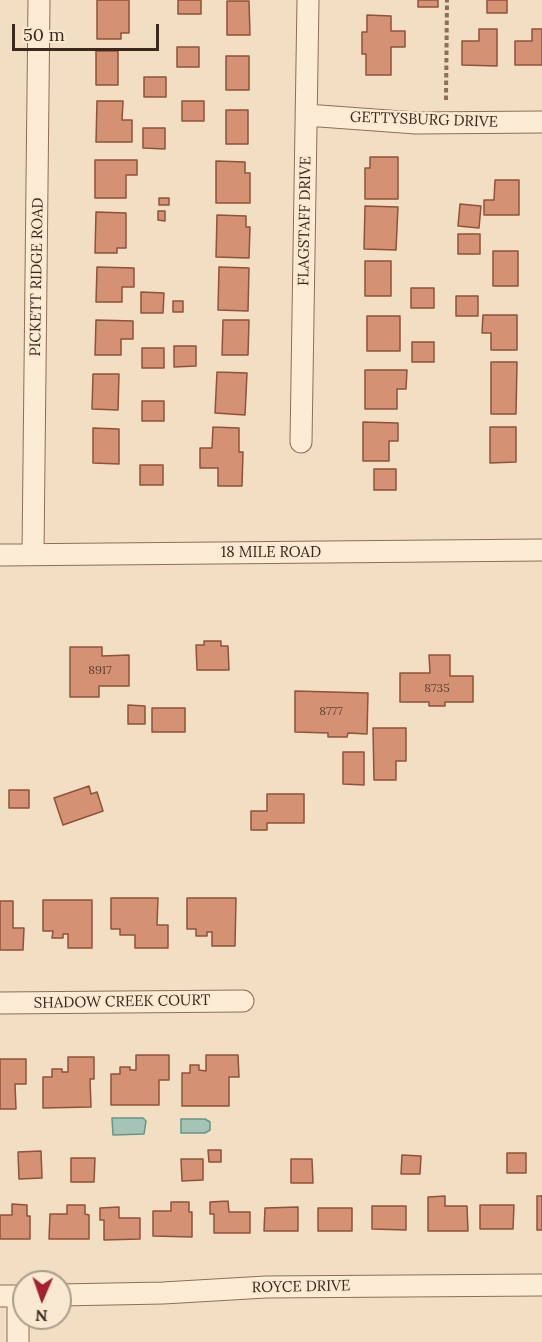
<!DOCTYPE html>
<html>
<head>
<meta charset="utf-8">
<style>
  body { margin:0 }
  #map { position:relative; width:542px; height:1342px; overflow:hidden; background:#f2dec2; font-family:Lora,serif }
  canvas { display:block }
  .north { position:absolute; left:12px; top:1270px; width:60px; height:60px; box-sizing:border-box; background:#f9e9d2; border:2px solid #ad9c8a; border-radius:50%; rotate:182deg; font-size:16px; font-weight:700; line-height:24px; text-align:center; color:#3c281d }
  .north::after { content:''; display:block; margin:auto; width:21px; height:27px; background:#a32132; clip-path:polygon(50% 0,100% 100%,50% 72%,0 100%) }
  .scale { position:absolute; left:12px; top:24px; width:147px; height:27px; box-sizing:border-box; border:3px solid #3c281d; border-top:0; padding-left:8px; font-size:18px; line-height:21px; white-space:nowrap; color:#3c281d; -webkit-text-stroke:4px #f9e9d2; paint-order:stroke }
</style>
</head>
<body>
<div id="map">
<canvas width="542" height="1342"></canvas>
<div class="north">N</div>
<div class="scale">50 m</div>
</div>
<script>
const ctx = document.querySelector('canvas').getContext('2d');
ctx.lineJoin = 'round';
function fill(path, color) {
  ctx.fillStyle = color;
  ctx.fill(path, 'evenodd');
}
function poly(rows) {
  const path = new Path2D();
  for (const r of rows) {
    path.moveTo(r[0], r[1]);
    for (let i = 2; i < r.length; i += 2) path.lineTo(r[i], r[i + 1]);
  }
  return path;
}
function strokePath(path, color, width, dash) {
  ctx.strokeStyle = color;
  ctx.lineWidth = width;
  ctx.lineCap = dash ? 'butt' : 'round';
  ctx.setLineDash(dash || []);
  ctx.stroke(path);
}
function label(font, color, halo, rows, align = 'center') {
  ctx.font = font + ' Lora,serif';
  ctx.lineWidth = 4.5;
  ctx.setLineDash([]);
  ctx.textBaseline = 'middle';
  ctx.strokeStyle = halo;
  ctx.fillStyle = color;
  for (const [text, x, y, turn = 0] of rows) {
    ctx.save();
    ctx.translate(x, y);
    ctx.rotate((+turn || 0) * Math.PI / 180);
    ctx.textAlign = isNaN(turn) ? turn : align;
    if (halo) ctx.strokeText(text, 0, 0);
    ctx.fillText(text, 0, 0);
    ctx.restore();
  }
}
const water = poly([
  [112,1118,143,1118,146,1121,144,1134,113,1135,112,1118],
  [181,1119,205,1119,210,1122,210,1130,205,1133,181,1133,181,1119]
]);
fill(water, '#a5c4b7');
strokePath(water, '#6a9484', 1.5);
const building = poly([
  [97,0,129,0,129,33,121,33,121,39,97,39,97,0],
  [178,0,201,0,201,14,178,14,178,0],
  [418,0,438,0,438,7,418,7,418,0],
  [487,0,507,0,507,13,487,13,487,0],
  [227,1,249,1,250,35,227,35,227,1],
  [367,15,391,16,391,31,405,31,405,47,391,47,391,75,366,75,366,54,362,54,362,32,367,32,367,15],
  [479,29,497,29,497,66,462,65,462,41,479,41,479,29],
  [532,29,542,29,542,65,515,65,515,41,532,41,532,29],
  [177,47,199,47,199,67,177,67,177,47],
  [96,51,118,51,118,85,96,85,96,51],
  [226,56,249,56,249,90,226,90,226,56],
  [144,77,166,77,166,97,144,97,144,77],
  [97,101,123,101,122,120,132,120,132,142,96,142,97,101],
  [182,101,204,101,204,121,182,121,182,101],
  [226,110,248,110,248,144,226,144,226,110],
  [143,128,165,128,165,149,143,148,143,128],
  [370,157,398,157,398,199,365,199,365,168,370,168,370,157],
  [95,160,137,160,137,175,126,175,126,198,95,198,95,160],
  [216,161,245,162,245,173,250,173,250,203,216,203,216,161],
  [495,180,519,180,519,215,484,215,484,200,494,200,495,180],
  [159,198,169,198,169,205,159,205,159,198],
  [460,204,481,206,479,228,458,226,460,204],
  [365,206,398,207,396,250,364,249,365,206],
  [158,211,165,211,165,221,158,220,158,211],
  [96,212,126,213,126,248,117,248,117,253,95,253,96,212],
  [217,215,246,216,246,227,250,227,249,258,216,257,217,215],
  [458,234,480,234,480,254,458,254,458,234],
  [493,251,518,251,518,286,493,286,493,251],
  [365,261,391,261,391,296,365,296,365,261],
  [97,267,134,268,134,287,122,287,122,302,96,302,97,267],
  [219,267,249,268,248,311,218,310,219,267],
  [411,288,434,288,434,308,411,308,411,288],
  [141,292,164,293,163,313,141,313,141,292],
  [456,296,478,296,478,316,456,316,456,296],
  [173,301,183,301,183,312,173,312,173,301],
  [483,315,517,315,517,350,491,350,491,333,482,333,483,315],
  [367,316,400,316,400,351,367,351,367,316],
  [96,320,133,321,133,339,121,339,121,355,95,355,96,320],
  [223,320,249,320,248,355,222,355,223,320],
  [412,342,434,342,434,362,412,362,412,342],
  [174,346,196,346,196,366,174,367,174,346],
  [142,348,164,348,164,368,142,368,142,348],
  [491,362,517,362,516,414,491,414,491,362],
  [365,370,407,370,406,389,397,389,397,409,365,409,365,370],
  [217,372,247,373,245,415,215,413,217,372],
  [93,374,119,374,118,410,92,409,93,374],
  [142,401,164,401,164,421,142,421,142,401],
  [363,422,398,423,398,441,389,441,389,461,363,461,363,422],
  [213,427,239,428,239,452,243,452,242,486,218,486,218,468,200,468,200,448,212,448,213,427],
  [490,427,516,427,516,462,490,463,490,427],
  [93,428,119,429,119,464,93,463,93,428],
  [140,465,163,465,163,485,140,485,140,465],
  [374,469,396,469,396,490,374,490,374,469],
  [204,641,221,641,221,646,228,646,229,670,197,670,196,645,204,645,204,641],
  [70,647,102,647,102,656,129,655,129,686,99,686,99,697,70,697,70,647],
  [429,655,450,655,450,676,473,676,473,702,445,702,445,706,429,706,429,702,400,702,400,673,430,673,429,655],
  [295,691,368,693,367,734,348,733,347,737,328,737,328,733,295,732,295,691],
  [128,705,145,706,145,724,128,724,128,705],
  [152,708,185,708,185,732,152,732,152,708],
  [373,728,406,728,406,761,396,761,396,780,374,780,373,728],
  [343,752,364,752,364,785,343,784,343,752],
  [89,786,91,794,97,792,103,811,63,825,54,798,89,786],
  [9,790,29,790,29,808,9,808,9,790],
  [267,794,304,794,304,823,267,823,267,830,251,830,251,811,267,811,267,794],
  [111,898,158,898,157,925,168,925,168,948,135,948,135,935,120,935,120,929,111,929,111,898],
  [187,898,236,898,235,946,212,946,212,932,207,932,207,936,196,936,196,929,187,929,187,898],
  [43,900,92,900,92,948,68,948,68,934,63,934,63,938,52,938,53,931,43,931,43,900],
  [0,901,13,901,13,928,24,928,23,950,0,950,0,901],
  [136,1055,169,1055,169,1080,159,1080,159,1105,111,1105,111,1074,120,1074,120,1067,130,1067,130,1070,136,1070,136,1055],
  [206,1055,238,1055,239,1077,229,1077,229,1106,182,1106,182,1073,190,1073,190,1065,199,1065,199,1070,206,1071,206,1055],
  [68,1057,94,1057,94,1079,90,1079,91,1107,43,1108,43,1077,52,1077,52,1069,62,1069,62,1072,68,1072,68,1057],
  [0,1059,26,1059,26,1084,15,1084,16,1109,0,1109,0,1059],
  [208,1150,221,1150,221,1162,209,1162,208,1150],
  [41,1151,42,1178,19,1179,18,1152,41,1151],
  [507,1153,526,1153,526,1173,507,1173,507,1153],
  [402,1155,421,1156,420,1174,401,1174,402,1155],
  [71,1158,95,1158,94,1182,71,1182,71,1158],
  [181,1159,203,1159,203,1180,182,1181,181,1159],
  [291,1159,312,1159,313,1183,291,1183,291,1159],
  [445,1196,445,1206,467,1206,468,1231,428,1231,428,1197,445,1196],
  [537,1196,542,1196,542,1230,537,1230,537,1196],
  [228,1201,229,1212,250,1212,250,1233,214,1233,214,1214,210,1214,210,1202,228,1201],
  [171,1202,189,1202,189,1212,192,1212,192,1237,153,1236,153,1211,171,1211,171,1202],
  [12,1204,27,1205,27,1216,30,1216,30,1239,0,1239,0,1215,12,1215,12,1204],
  [67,1205,85,1205,85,1214,89,1215,89,1239,49,1239,50,1214,67,1214,67,1205],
  [480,1205,514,1205,513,1229,480,1229,480,1205],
  [372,1206,406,1206,406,1230,372,1229,372,1206],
  [119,1207,119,1218,140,1218,140,1239,104,1240,104,1220,100,1220,100,1208,119,1207],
  [298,1207,298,1231,264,1231,265,1208,298,1207],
  [318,1208,352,1208,352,1231,318,1231,318,1208]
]);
fill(building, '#d49174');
strokePath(building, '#8f523b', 1.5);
const minor = poly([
  [306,115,416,123,542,122],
  [301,442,308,0],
  [33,554,39,0],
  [0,555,542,550],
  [0,1003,243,1001],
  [60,1295,163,1293,266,1287,542,1285],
  [0,1296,24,1296],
  [18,1342,18,1296]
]);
strokePath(minor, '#8e6e57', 23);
strokePath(poly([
  [446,100,447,0]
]), '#8e6e57', 4, [4.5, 3]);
strokePath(minor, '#fcecd6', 21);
label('12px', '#624233', null, [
  ["8917",100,671],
  ["8735",437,689],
  ["8777",331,712]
]);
label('15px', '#3c281d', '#f9e9d2', [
  ["GETTYSBURG DRIVE",424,120,2],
  ["FLAGSTAFF DRIVE",305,221,-89],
  ["PICKETT RIDGE ROAD",37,277,-89],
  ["18 MILE ROAD",271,553],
  ["SHADOW CREEK COURT",122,1002,-1],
  ["ROYCE DRIVE",301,1287,-1]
]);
</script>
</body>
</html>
